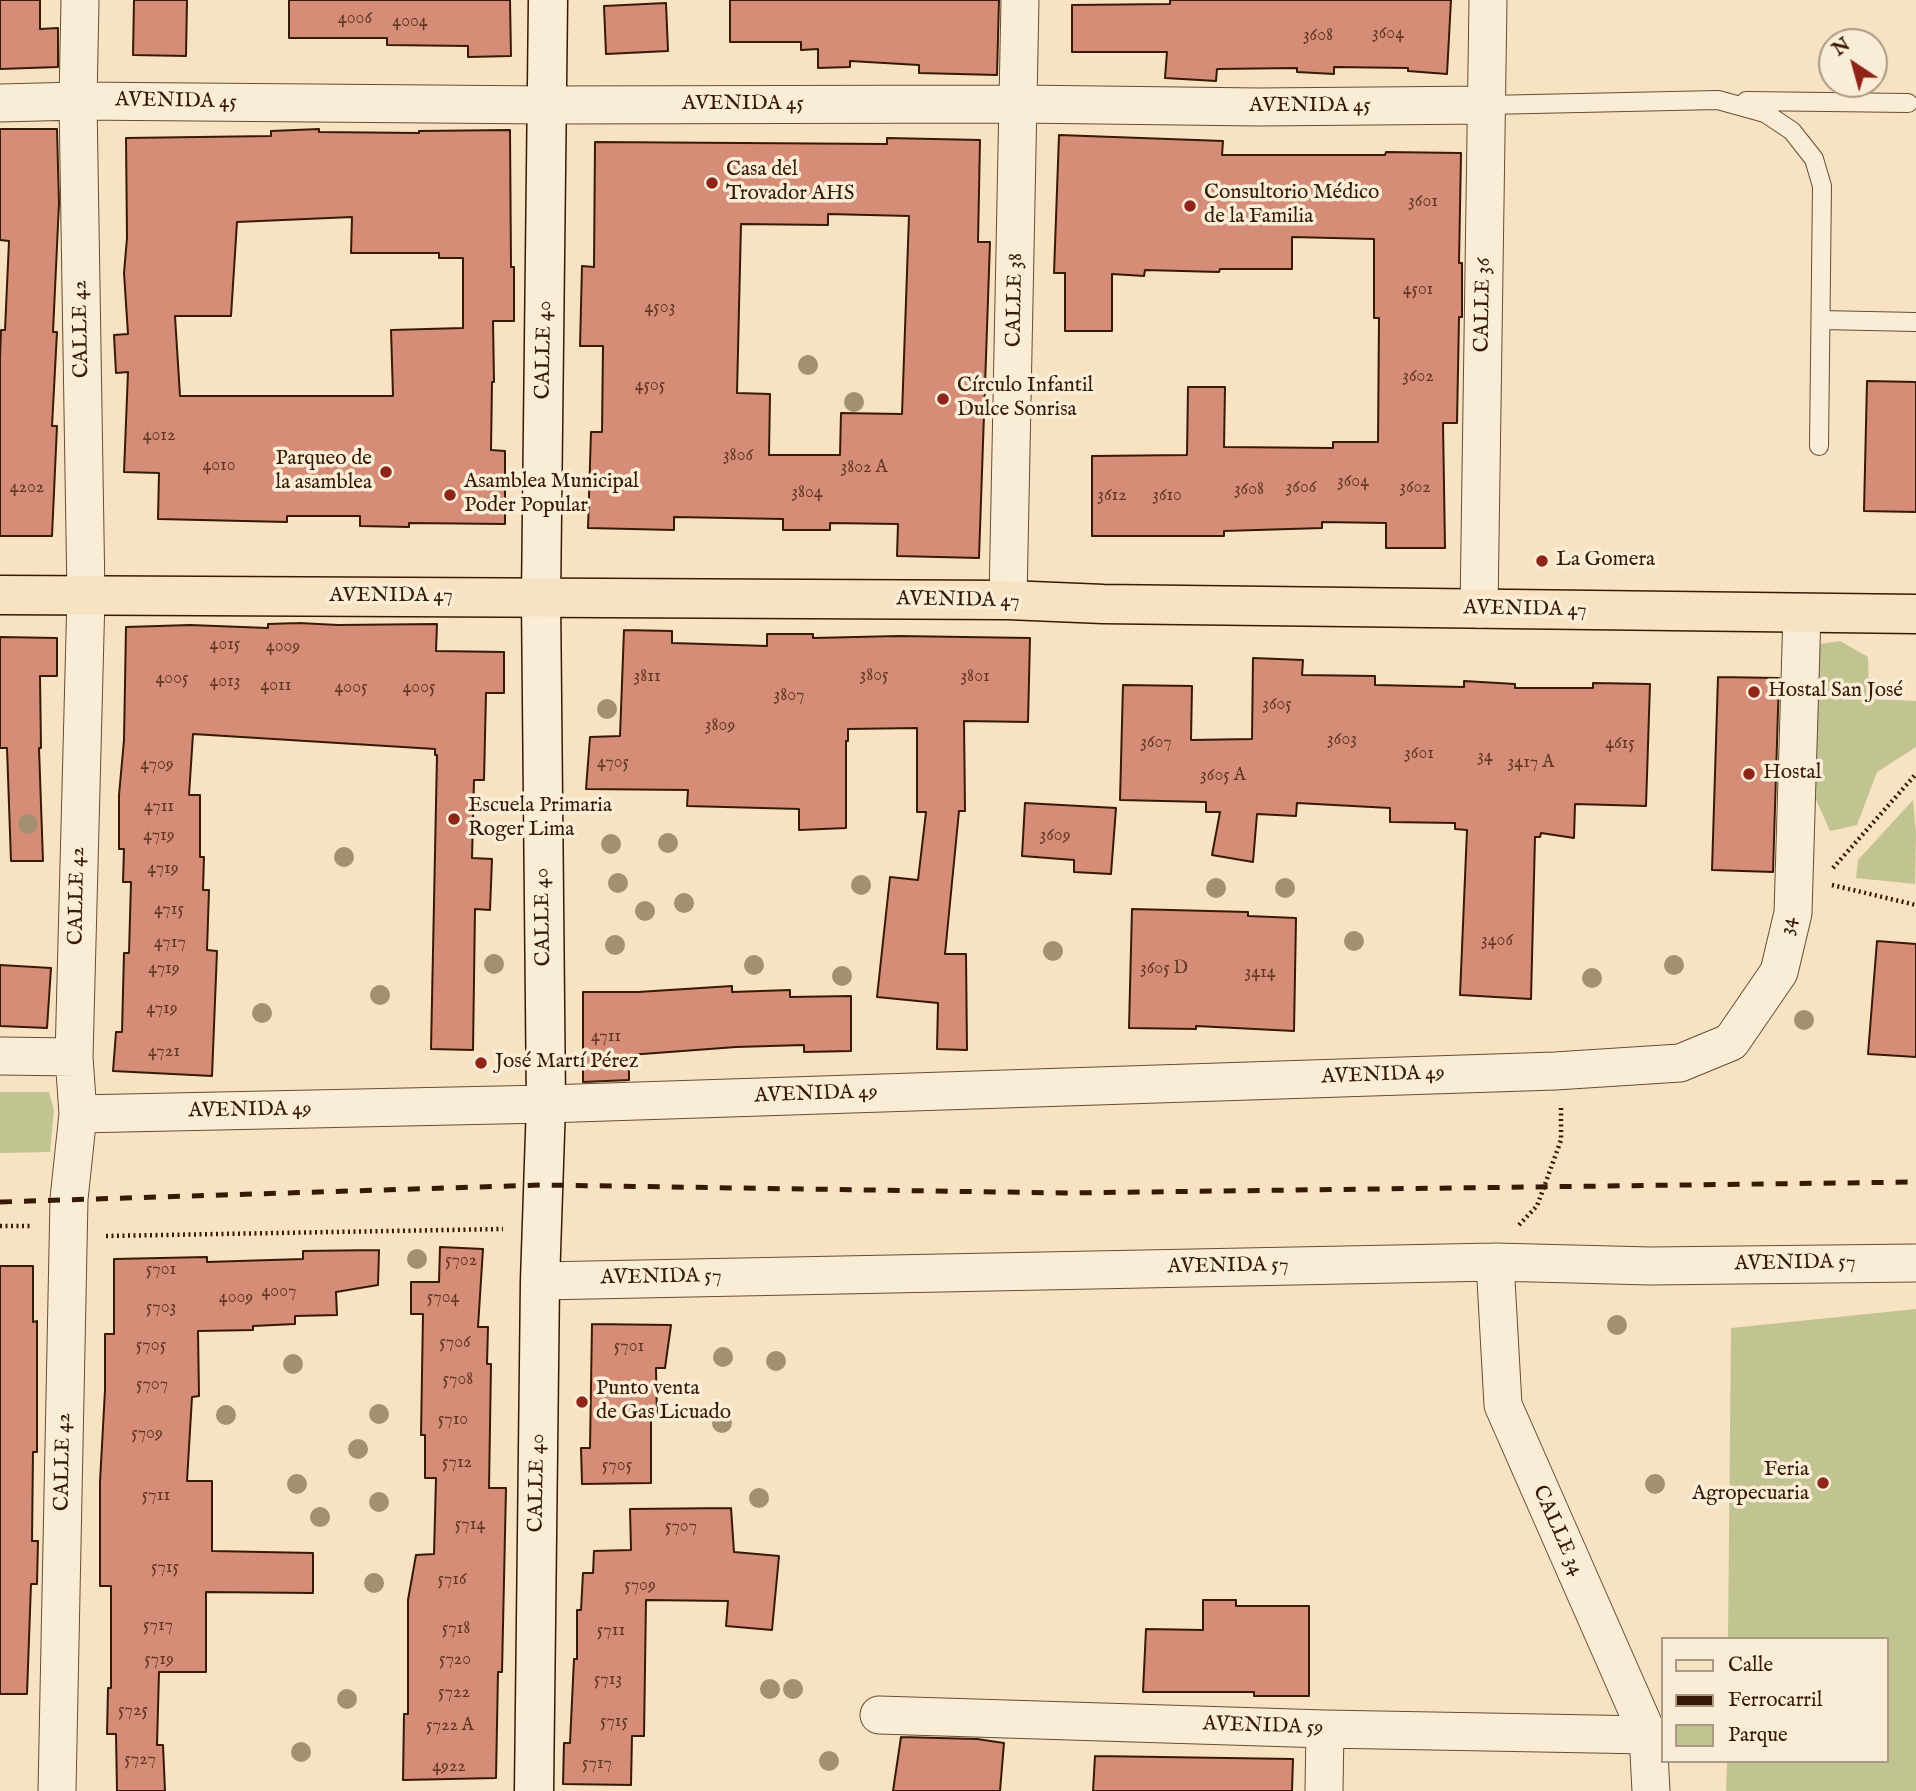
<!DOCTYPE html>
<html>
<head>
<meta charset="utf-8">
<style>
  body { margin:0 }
  #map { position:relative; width:1916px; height:1791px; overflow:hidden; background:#f7e3c2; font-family:"IM FELL English",serif }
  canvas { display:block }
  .legend { position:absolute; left:1661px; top:1637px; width:228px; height:126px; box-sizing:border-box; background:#faedd7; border:2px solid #ac9983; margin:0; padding:9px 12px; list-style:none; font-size:21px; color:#371a06 }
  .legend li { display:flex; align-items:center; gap:14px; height:35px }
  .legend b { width:35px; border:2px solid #ac9983 }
  .north { position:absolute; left:1818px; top:28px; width:70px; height:70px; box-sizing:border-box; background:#faedd7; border:2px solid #ac9983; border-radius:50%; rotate:324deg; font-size:19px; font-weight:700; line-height:28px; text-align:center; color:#371a06 }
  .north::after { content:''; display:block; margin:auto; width:24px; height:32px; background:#8f2418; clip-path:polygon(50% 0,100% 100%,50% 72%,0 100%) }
</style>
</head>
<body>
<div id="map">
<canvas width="1916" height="1791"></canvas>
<ul class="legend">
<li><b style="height:9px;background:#f7e3c2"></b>Calle</li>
<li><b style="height:9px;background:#371a06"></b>Ferrocarril</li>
<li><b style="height:19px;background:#c1c390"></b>Parque</li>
</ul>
<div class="north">N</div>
</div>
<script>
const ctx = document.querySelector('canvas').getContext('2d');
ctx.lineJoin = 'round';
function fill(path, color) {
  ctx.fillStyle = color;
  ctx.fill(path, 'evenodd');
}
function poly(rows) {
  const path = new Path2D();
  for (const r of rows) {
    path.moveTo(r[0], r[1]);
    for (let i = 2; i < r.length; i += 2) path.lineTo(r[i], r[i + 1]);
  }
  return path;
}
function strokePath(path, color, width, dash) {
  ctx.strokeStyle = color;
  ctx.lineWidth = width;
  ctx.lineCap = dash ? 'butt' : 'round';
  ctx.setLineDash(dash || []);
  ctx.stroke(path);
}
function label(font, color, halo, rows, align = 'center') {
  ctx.font = font + ' "IM FELL English",serif';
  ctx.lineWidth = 7;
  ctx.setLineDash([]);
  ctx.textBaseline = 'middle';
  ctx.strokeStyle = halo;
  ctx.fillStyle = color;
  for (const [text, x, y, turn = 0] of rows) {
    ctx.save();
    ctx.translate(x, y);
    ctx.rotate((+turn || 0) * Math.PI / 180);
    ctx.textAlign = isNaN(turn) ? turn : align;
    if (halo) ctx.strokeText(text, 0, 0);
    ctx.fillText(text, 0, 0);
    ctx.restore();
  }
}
fill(poly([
  [1840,641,1868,657,1869,699,1916,701,1916,747,1877,772,1857,825,1830,831,1814,795,1820,644],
  [1913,800,1916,834,1915,884,1856,878,1858,860],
  [0,1092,49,1092,54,1110,50,1152,0,1153],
  [1916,1309,1916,1791,1726,1791,1727,1761,1886,1761,1886,1639,1728,1639,1731,1328]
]), '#c1c390');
const building = poly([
  [0,0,40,0,40,29,58,28,58,67,0,69,0,0],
  [134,0,187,0,186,56,133,55,134,0],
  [289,0,510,0,511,56,468,57,468,46,387,45,387,38,289,38,289,0],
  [730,0,999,0,997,75,919,73,919,65,850,61,850,67,818,68,818,49,801,50,801,42,730,42,730,0],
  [1170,0,1451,0,1447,74,1408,71,1408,68,1334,67,1334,74,1297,72,1297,68,1217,69,1216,81,1165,78,1167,52,1072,52,1072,5,1170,4,1170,0],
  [666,3,668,51,606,54,604,6,666,3],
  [0,129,57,129,59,203,53,332,57,332,52,426,57,426,52,536,0,536,0,358,1,330,5,330,9,241,0,240,0,129],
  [319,129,319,132,419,133,419,131,510,130,511,267,514,267,514,321,493,321,494,382,492,382,491,450,505,451,505,524,409,523,409,527,360,526,360,516,287,516,287,522,158,519,159,473,124,472,128,372,116,373,114,335,128,334,124,273,127,238,126,138,271,136,271,131,319,129],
  [352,217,351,253,439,253,439,258,463,258,463,328,391,330,393,396,180,396,175,316,231,316,237,222,352,217],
  [1059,135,1223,141,1222,155,1385,155,1386,152,1461,153,1459,263,1462,263,1462,317,1459,317,1457,423,1443,423,1445,548,1386,548,1386,523,1322,522,1322,528,1224,531,1224,536,1092,536,1092,456,1187,455,1188,387,1225,387,1224,447,1333,448,1333,442,1378,442,1379,318,1374,318,1374,239,1292,237,1292,269,1220,269,1219,272,1145,270,1144,276,1112,274,1112,331,1065,331,1065,273,1054,273,1059,135],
  [887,138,980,140,978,242,990,242,979,558,897,556,898,524,830,523,830,530,783,530,783,519,674,517,674,530,588,528,591,432,602,432,603,346,580,346,582,266,594,267,595,142,887,144,887,138],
  [828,214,909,216,902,414,841,413,840,455,769,455,770,394,737,393,741,224,828,225,828,214],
  [1867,381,1916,382,1916,512,1864,511,1867,381],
  [299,623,338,625,437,624,436,651,504,652,504,693,486,693,484,780,474,780,472,858,492,859,490,910,475,909,473,1050,431,1049,437,755,435,755,435,749,193,734,189,795,200,795,200,857,204,857,203,890,209,890,207,950,217,951,212,1076,113,1071,116,1032,122,1032,124,953,129,953,131,882,123,882,124,849,119,849,119,795,124,740,126,627,190,625,268,628,268,624,299,623],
  [624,630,672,631,672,643,767,646,767,634,813,634,813,638,899,636,1030,638,1028,722,964,721,965,811,959,811,945,954,966,954,967,1050,937,1049,938,1003,877,997,890,877,918,880,926,812,917,812,917,728,848,729,848,741,846,741,846,828,799,830,799,809,687,806,688,790,586,789,590,737,620,736,624,630],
  [0,637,57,638,57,676,40,676,41,748,39,748,43,861,11,861,7,748,0,748,0,637],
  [1253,658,1303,660,1302,675,1375,676,1375,685,1464,687,1464,681,1515,684,1515,688,1593,688,1593,683,1650,684,1646,806,1575,804,1574,838,1541,833,1540,837,1535,837,1531,999,1460,995,1467,830,1455,829,1455,823,1390,822,1390,808,1297,803,1296,816,1257,814,1253,862,1212,855,1220,812,1206,812,1206,802,1120,800,1123,685,1192,686,1191,740,1252,739,1253,658],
  [1718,677,1779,678,1773,872,1712,870,1718,677],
  [1025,803,1116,808,1111,874,1074,872,1074,860,1022,856,1025,803],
  [1132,909,1248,912,1248,916,1296,918,1294,1031,1196,1026,1196,1029,1129,1028,1132,909],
  [1877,941,1916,944,1916,1057,1868,1054,1877,941],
  [0,965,51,968,47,1028,0,1026,0,965],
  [732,986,732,992,790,990,790,997,851,996,851,1051,804,1052,804,1045,736,1047,629,1055,629,1080,583,1082,583,992,638,992,732,986],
  [440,1247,483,1249,478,1327,488,1327,487,1364,491,1364,489,1488,506,1488,502,1672,498,1672,496,1778,403,1780,404,1714,408,1714,408,1600,416,1555,434,1554,436,1478,425,1478,425,1435,421,1435,423,1314,411,1314,411,1282,439,1282,440,1247],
  [379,1250,378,1285,336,1292,337,1315,295,1316,295,1324,253,1326,253,1330,198,1331,199,1396,192,1397,187,1481,212,1481,212,1551,313,1553,313,1593,206,1592,206,1672,159,1672,157,1745,163,1745,165,1791,117,1791,116,1734,107,1734,108,1688,111,1688,111,1586,100,1586,100,1482,105,1390,105,1334,114,1334,114,1259,207,1257,207,1262,303,1259,303,1251,379,1250],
  [0,1266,33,1266,33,1322,37,1321,37,1452,33,1452,32,1541,38,1541,37,1584,31,1584,27,1694,0,1694,0,1266],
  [592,1324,671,1325,665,1368,656,1368,657,1417,651,1417,651,1483,582,1484,581,1448,590,1448,592,1324],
  [731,1508,734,1552,779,1556,772,1630,726,1626,728,1601,646,1600,644,1736,632,1736,631,1785,563,1784,564,1743,570,1743,574,1659,577,1659,577,1610,581,1610,583,1573,593,1573,594,1551,631,1550,630,1509,731,1508],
  [1203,1600,1236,1600,1236,1606,1309,1606,1309,1696,1254,1696,1254,1692,1143,1692,1146,1629,1203,1630,1203,1600],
  [901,1737,977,1739,1004,1743,1000,1791,893,1791,901,1737],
  [1095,1756,1293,1759,1292,1791,1093,1791,1095,1756]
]);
fill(building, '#d68d77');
strokePath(building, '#371a06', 2);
const lane = poly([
  [1746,101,1908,103],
  [1487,105,1718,100,1765,113,1792,131,1814,159,1822,186,1819,446],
  [1821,320,1916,322]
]);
const street = poly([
  [0,103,78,101,548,105,1019,104,1259,107,1487,105],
  [1008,600,1020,0],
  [1479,609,1488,0],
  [0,1056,74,1057],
  [78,1114,546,1104,1555,1071,1680,1063,1731,1042,1779,972,1793,913,1802,613],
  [1495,1262,1503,1405,1648,1735,1651,1791],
  [540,1281,1495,1262,1651,1266,1916,1263],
  [879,1715,1325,1729,1648,1735],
  [57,1791,69,1199,78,1114,74,1057,86,596,78,101,80,0],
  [1324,1791,1325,1729]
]);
const secondary = poly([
  [534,1791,540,1281,546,1104,541,598,548,0]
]);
const primary = poly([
  [0,595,1008,600,1103,604,1916,614]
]);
strokePath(lane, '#674c35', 20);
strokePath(street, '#674c35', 39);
strokePath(secondary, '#371a06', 41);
strokePath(primary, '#371a06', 41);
strokePath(poly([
  [1833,868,1916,774],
  [1832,885,1916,905],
  [1519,1225,1537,1206,1544,1187,1561,1140,1561,1108],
  [0,1226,31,1226],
  [106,1236,503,1229]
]), '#371a06', 4.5, [2, 3.5]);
strokePath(lane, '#faedd7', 18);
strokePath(street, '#faedd7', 37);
strokePath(secondary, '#faedd7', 38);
strokePath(primary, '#f7e3c2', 38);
strokePath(poly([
  [0,1202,543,1185,1065,1193,1916,1182]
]), '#371a06', 5, [12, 12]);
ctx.fillStyle = '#a49071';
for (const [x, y] of [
  [808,365],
  [854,402],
  [607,709],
  [28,824],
  [668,843],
  [611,844],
  [344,857],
  [618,883],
  [861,885],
  [1216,888],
  [1285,888],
  [684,903],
  [645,911],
  [1354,941],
  [615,945],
  [1053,951],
  [494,964],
  [754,965],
  [1674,965],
  [842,976],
  [1592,978],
  [380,995],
  [262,1013],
  [1804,1020],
  [417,1259],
  [1617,1325],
  [723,1357],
  [776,1361],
  [293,1364],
  [379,1414],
  [226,1415],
  [722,1423],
  [358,1449],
  [297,1484],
  [1655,1484],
  [759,1498],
  [379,1502],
  [320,1517],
  [374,1583],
  [770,1689],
  [793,1689],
  [347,1699],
  [301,1752],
  [829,1761]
]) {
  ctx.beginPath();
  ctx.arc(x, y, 10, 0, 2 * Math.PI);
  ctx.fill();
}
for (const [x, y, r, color] of [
  [712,183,7,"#8f2418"],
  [1190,206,7,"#8f2418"],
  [943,399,7,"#8f2418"],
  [386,472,7,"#8f2418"],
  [450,495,7,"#8f2418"],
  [1542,561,7,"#8f2418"],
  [1754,692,7,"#8f2418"],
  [1749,774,7,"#8f2418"],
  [454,819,7,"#8f2418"],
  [481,1063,7,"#8f2418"],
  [582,1402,7,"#8f2418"],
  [1823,1483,7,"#8f2418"]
]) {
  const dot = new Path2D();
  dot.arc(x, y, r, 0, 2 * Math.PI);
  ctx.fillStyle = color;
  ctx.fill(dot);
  strokePath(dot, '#faedd7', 2.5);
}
label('18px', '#5f3722', null, [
  ["4006",355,19],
  ["4004",410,22],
  ["3604",1388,34],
  ["3608",1318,36],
  ["3601",1423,202],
  ["4501",1418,290],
  ["4503",660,308],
  ["3602",1418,377],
  ["4505",650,386],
  ["4012",159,436],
  ["3806",738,456],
  ["4010",219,466],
  ["3802 A",864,468],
  ["3604",1353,482],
  ["4202",27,488],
  ["3606",1301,488],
  ["3602",1415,488],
  ["3608",1249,490],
  ["3804",807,493],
  ["3612",1112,496],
  ["3610",1167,496],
  ["4015",225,645],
  ["4009",283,647],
  ["3805",874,676],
  ["3811",647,677],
  ["3801",975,677],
  ["4005",172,679],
  ["4013",225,682],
  ["4011",276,686],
  ["4005",351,688],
  ["4005",419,688],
  ["3807",789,696],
  ["3605",1277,705],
  ["3809",720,726],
  ["3603",1342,740],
  ["3607",1156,743],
  ["4615",1620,744],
  ["3601",1419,754],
  ["34",1485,757],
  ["4705",613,763],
  ["3417 A",1531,763],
  ["4709",157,765],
  ["3605 A",1223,776],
  ["4711",159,807],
  ["4719",159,836],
  ["3609",1055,836],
  ["4719",163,869],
  ["4715",169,910],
  ["3406",1497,941],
  ["4717",170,943],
  ["4719",164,969],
  ["3605 D",1164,969],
  ["3414",1260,973],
  ["4719",162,1009],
  ["4711",606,1037],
  ["4721",164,1052],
  ["5702",461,1261],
  ["5701",161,1270],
  ["4007",279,1292],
  ["4009",236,1298],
  ["5704",443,1298],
  ["5703",161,1308],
  ["5706",455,1343],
  ["5705",151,1346],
  ["5701",629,1347],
  ["5708",458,1380],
  ["5707",152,1385],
  ["5710",453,1420],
  ["5709",147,1434],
  ["5712",457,1463],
  ["5705",617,1466],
  ["5711",156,1496],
  ["5714",470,1525],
  ["5707",681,1527],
  ["5715",165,1568],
  ["5716",452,1580],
  ["5709",640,1586],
  ["5717",158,1626],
  ["5718",456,1629],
  ["5711",611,1631],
  ["5719",159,1660],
  ["5720",455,1660],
  ["5713",608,1680],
  ["5722",454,1693],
  ["5725",133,1711],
  ["5715",614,1722],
  ["5722 A",450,1726],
  ["5727",140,1760],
  ["5717",597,1764],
  ["4922",449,1767]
]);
label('21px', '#371a06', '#faedd7', [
  ["AVENIDA 45",176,102,1],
  ["AVENIDA 45",743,105],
  ["AVENIDA 45",1310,107],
  ["CALLE 38",1016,300,-89],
  ["CALLE 36",1484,305,-89],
  ["CALLE 42",82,329,-91],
  ["CALLE 40",545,350,-89],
  ["AVENIDA 47",391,597],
  ["AVENIDA 47",958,601,1],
  ["AVENIDA 47",1525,610,1],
  ["CALLE 42",78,896,-89],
  ["CALLE 40",544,917,-91],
  ["34",1789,926,-79],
  ["AVENIDA 49",1383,1076,-2],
  ["AVENIDA 49",816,1095,-2],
  ["AVENIDA 49",250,1111,-1],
  ["AVENIDA 57",1795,1264,-1],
  ["AVENIDA 57",1228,1267,-1],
  ["AVENIDA 57",661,1278,-1],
  ["CALLE 42",64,1462,-89],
  ["CALLE 40",538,1483,-89],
  ["CALLE 34",1557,1531,66],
  ["AVENIDA 59",1263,1727,2]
]);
label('21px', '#371a06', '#faedd7', [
  ["Casa del",726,171],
  ["Trovador AHS",726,195],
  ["Consultorio Médico",1204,194],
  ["de la Familia",1204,218],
  ["Círculo Infantil",957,387],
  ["Dulce Sonrisa",957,411],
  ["Parqueo de",372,460,"right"],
  ["la asamblea",372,484,"right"],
  ["Asamblea Municipal",464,483],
  ["Poder Popular",464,507],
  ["La Gomera",1556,561],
  ["Hostal San José",1768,692],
  ["Hostal",1763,774],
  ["Escuela Primaria",468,807],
  ["Roger Lima",468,831],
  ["José Martí Pérez",495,1063],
  ["Punto venta",596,1390],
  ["de Gas Licuado",596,1414],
  ["Feria",1809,1471,"right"],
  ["Agropecuaria",1809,1495,"right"]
], 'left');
</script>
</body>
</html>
